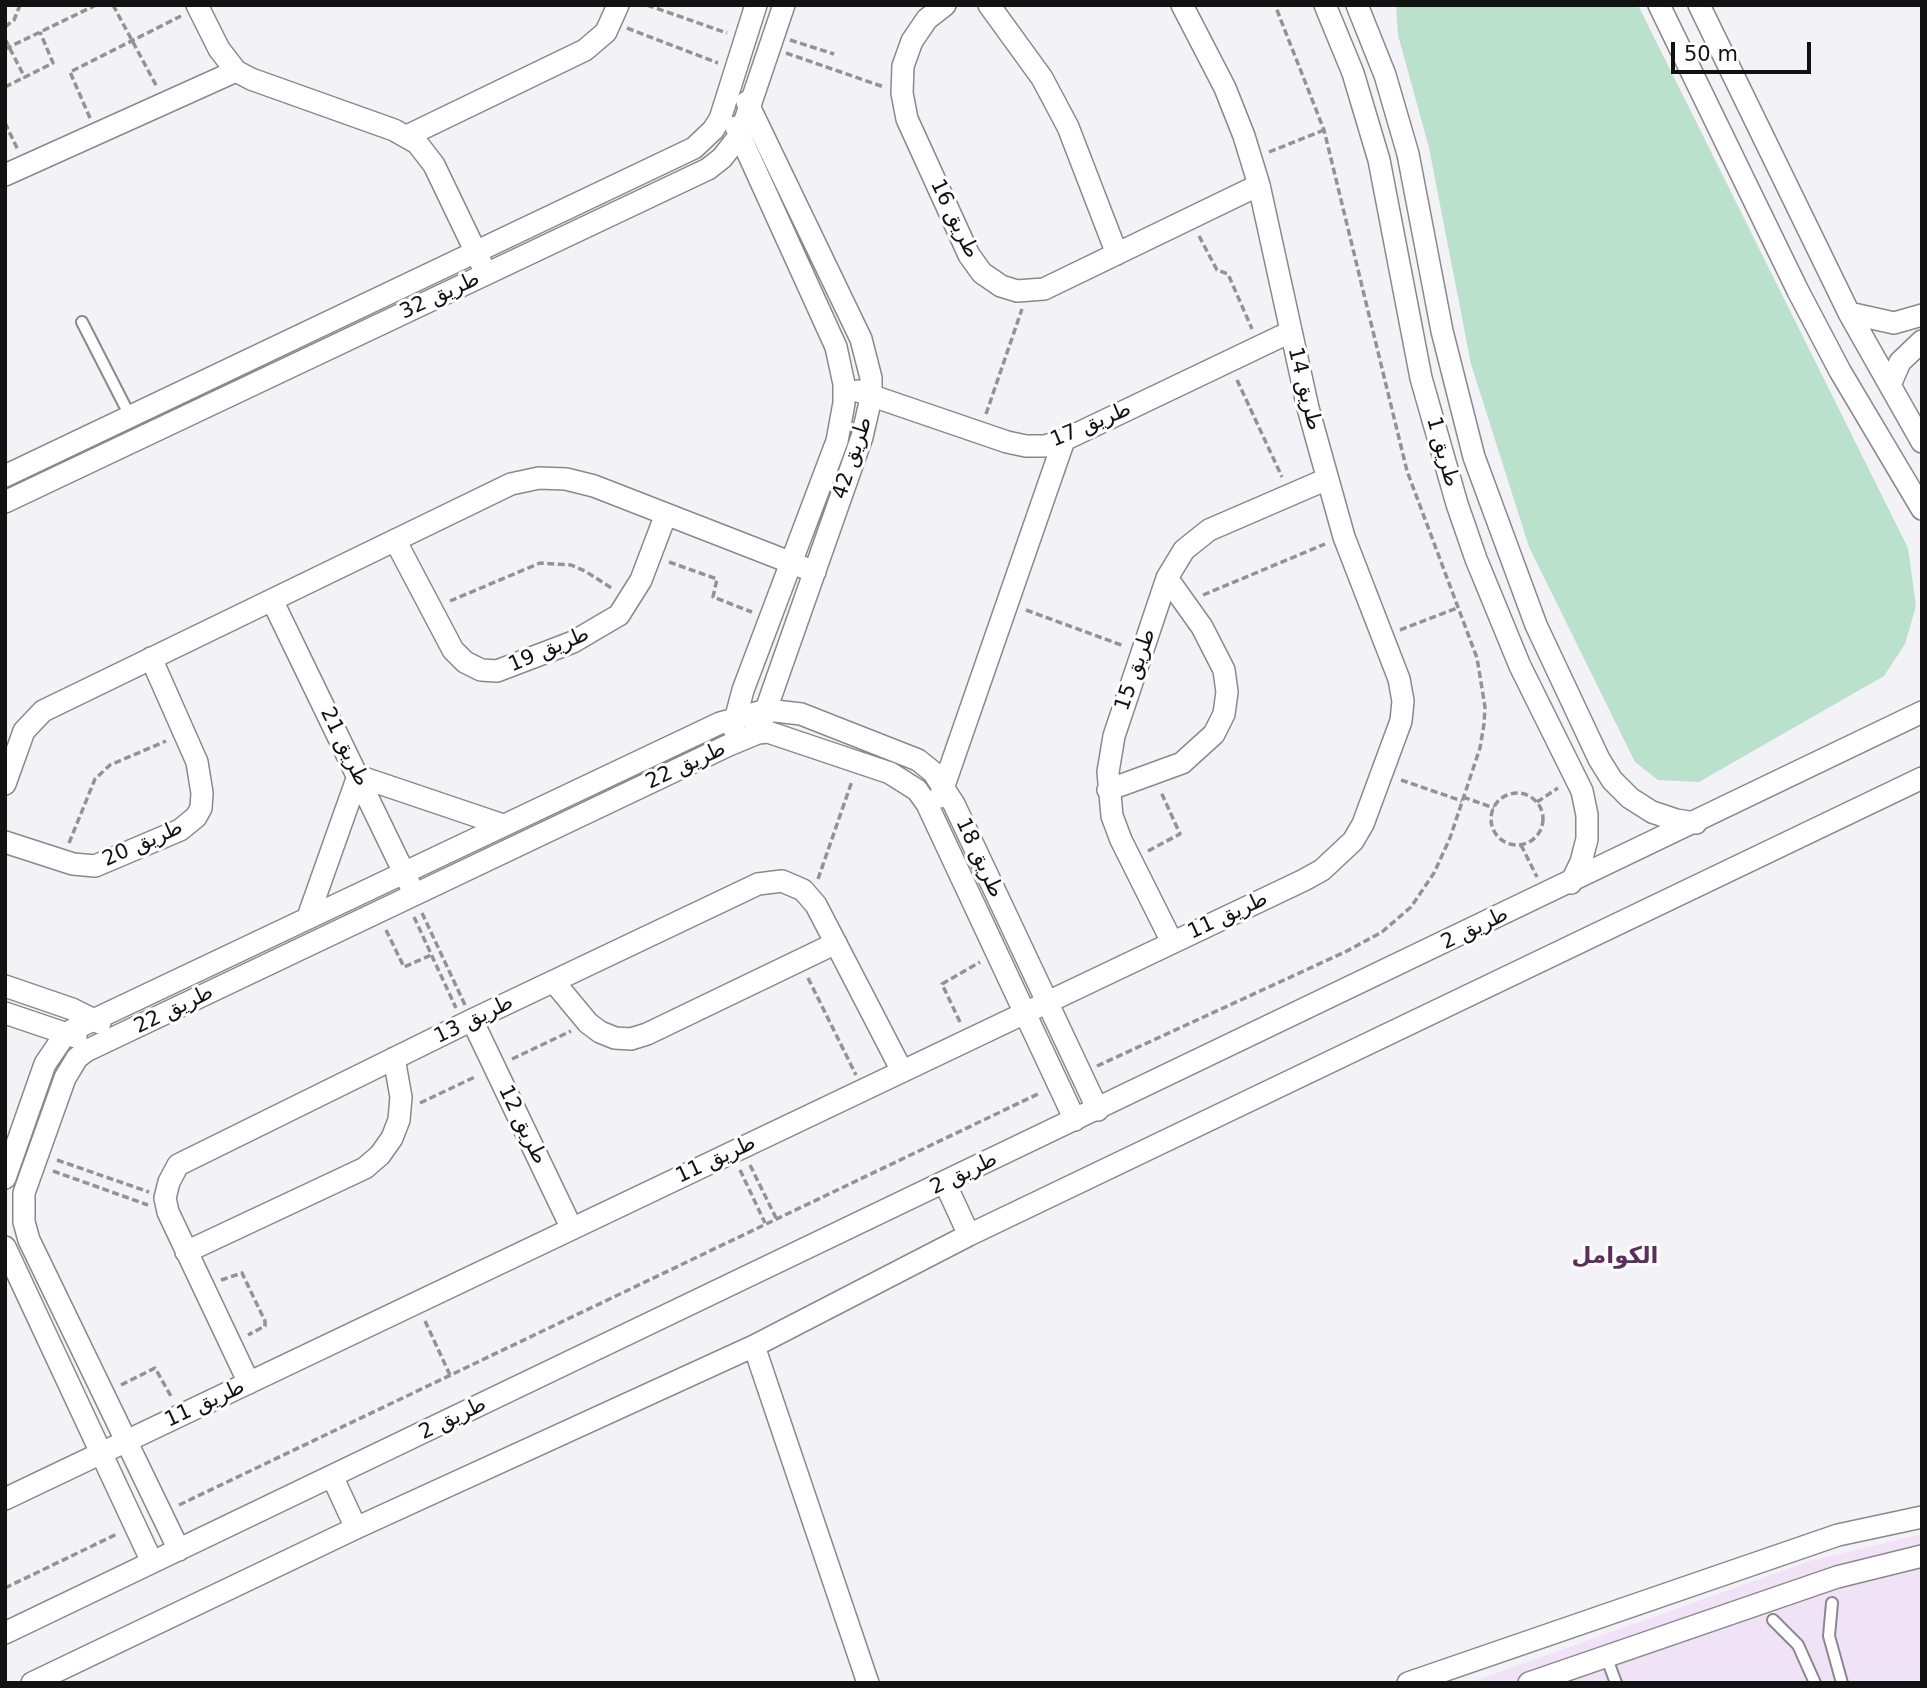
<!DOCTYPE html>
<html>
<head>
<meta charset="utf-8">
<style>
  body { margin:0 }
  #map { position:relative; width:1927px; height:1688px; overflow:hidden; background:#f3f2f6; font-family:"DejaVu Sans",sans-serif }
  canvas { display:block }
  .frame { position:absolute; inset:0; border:7px solid #121213; pointer-events:none }
  .scale { position:absolute; left:1671px; top:42px; width:140px; height:32px; box-sizing:border-box; border:4px solid #121213; border-top:0; padding-left:9px; font-size:21px; line-height:24px; white-space:nowrap; color:#121213; -webkit-text-stroke:5px #fff; paint-order:stroke }
</style>
</head>
<body>
<div id="map">
<canvas width="1927" height="1688"></canvas>
<div class="frame"></div>
<div class="scale">50 m</div>
</div>
<script>
const ctx = document.querySelector('canvas').getContext('2d');
ctx.lineJoin = 'round';
function fill(path, color) {
  ctx.fillStyle = color;
  ctx.fill(path, 'evenodd');
}
function poly(rows) {
  const path = new Path2D();
  for (const r of rows) {
    if (r.length === 3) {
      path.moveTo(r[0] + r[2], r[1]);
      path.arc(r[0], r[1], r[2], 0, 2 * Math.PI);
      continue;
    }
    path.moveTo(r[0], r[1]);
    for (let i = 2; i < r.length; i += 2) path.lineTo(r[i], r[i + 1]);
  }
  return path;
}
function strokePath(path, color, width, dash) {
  ctx.strokeStyle = color;
  ctx.lineWidth = width;
  ctx.lineCap = dash ? 'butt' : 'round';
  ctx.setLineDash(dash || []);
  ctx.stroke(path);
}
function label(font, color, halo, rows, align = 'center') {
  ctx.font = font + ' "DejaVu Sans","Noto Naskh Arabic",sans-serif';
  ctx.lineWidth = 6;
  ctx.setLineDash([]);
  ctx.textBaseline = 'middle';
  ctx.strokeStyle = halo;
  ctx.fillStyle = color;
  for (const [text, x, y, turn = 0] of rows) {
    ctx.save();
    ctx.translate(x, y);
    ctx.rotate((+turn || 0) * Math.PI / 180);
    ctx.textAlign = isNaN(turn) ? turn : align;
    if (halo) ctx.strokeText(text, 0, 0);
    ctx.fillText(text, 0, 0);
    ctx.restore();
  }
}
fill(poly([
  [1922,1534,1922,1683,1469,1683,1810,1561]
]), '#f1e3f7');
fill(poly([
  [1396,5,1638,5,1908,548,1916,606,1905,644,1884,676,1699,782,1658,780,1635,762,1529,547,1471,364,1429,148,1398,35]
]), '#bae1cc');
const lane = poly([
  [82,322,130,416],
  [1832,1603,1829,1636,1842,1683],
  [1773,1620,1798,1645,1815,1683],
  [1606,1656,1616,1683]
]);
const street = poly([
  [197,5,219,49,236,71,251,79,394,130,417,143,434,165,482,265],
  [945,5,927,19,912,41,903,66,902,93,907,119,969,255,982,273,1001,286,1017,291,1044,289,1259,185],
  [989,5,1042,78,1068,127,1117,254],
  [1325,5,1353,73,1379,160,1421,378,1457,504,1476,559,1520,666,1582,791,1587,815,1587,839,1581,862,1571,883],
  [1357,5,1385,75,1408,154,1442,331,1474,457,1536,625,1599,759,1612,780,1630,798,1652,812,1676,820,1696,823],
  [1659,5,1798,291,1840,371,1922,509],
  [1699,5,1849,313,1922,442],
  [747,102,861,339,871,378,871,398,862,437,762,721],
  [407,136,585,50,606,32,618,5],
  [5,175,236,71],
  [1849,313,1894,323,1922,315],
  [1890,385,1900,362,1922,341],
  [858,391,1007,442,1026,446,1045,446,1064,440,1290,332],
  [5,476,694,148,713,130,720,119,756,5],
  [5,502,708,169,722,158,740,135,784,5],
  [395,540,453,650,465,662,481,670,497,671,573,642,619,615,641,580,666,514],
  [272,600,410,885],
  [733,728,743,690,837,441,844,403,844,384,836,347,736,127],
  [5,784,24,731,43,711,511,484,539,478,566,479,594,486,815,572],
  [1108,790,1182,763,1214,734,1224,714,1227,692,1224,670,1202,627,1167,578],
  [940,797,1064,440],
  [5,842,73,864,95,866,180,830,196,817,201,808,202,793,197,762,151,658],
  [308,917,358,776,503,825],
  [1172,942,1121,840,1112,816,1108,772,1114,736,1167,578,1184,550,1209,530,1327,479],
  [554,982,588,1023,600,1032,615,1038,631,1039,647,1034,836,943],
  [5,986,72,1009,100,1023],
  [5,1013,76,1037],
  [472,1020,572,1229],
  [5,1178,45,1064,66,1033,720,723,766,710,801,714,918,760,933,772,954,804,1098,1110],
  [945,1183,969,1235],
  [5,1247,152,1562],
  [186,1252,365,1168,380,1155,392,1138,399,1120,401,1097,394,1058],
  [754,1346,868,1683],
  [249,1383,168,1212,165,1198,169,1182,178,1165,472,1020,758,884,782,881,803,890,816,905,902,1071],
  [332,1476,356,1528],
  [5,1499,1304,880,1322,870,1353,841,1363,824,1401,721,1403,701,1399,679,1344,537,1308,408,1259,185,1244,136,1225,88,1182,5],
  [179,1550,29,1240,24,1222,24,1193,65,1078,77,1058,86,1051,729,745,758,733,768,732,890,773,917,790,927,804,1075,1120],
  [5,1633,1922,712],
  [32,1683,356,1528,754,1346,969,1235,1922,778],
  [1408,1683,1838,1535,1922,1517],
  [1529,1683,1837,1577,1922,1556]
]);
strokePath(lane, '#89898c', 14);
strokePath(street, '#89898c', 24);
strokePath(poly([
  [113,5,157,87],
  [647,5,727,33],
  [5,27,14,20,20,5],
  [627,28,718,63],
  [5,39,25,78],
  [790,40,834,54],
  [5,49,96,5],
  [786,53,884,87],
  [5,87,53,63,40,32],
  [90,118,70,72,181,16],
  [5,123,18,150],
  [1269,152,1324,130],
  [1199,236,1217,270,1228,274,1252,329],
  [1237,380,1282,477],
  [986,414,1022,309],
  [669,562,717,579,713,597,752,612],
  [1203,595,1325,544],
  [450,601,540,563,571,565,585,571,613,589],
  [1026,610,1124,646],
  [1400,630,1457,608],
  [1401,780,1462,801],
  [1517,819,26],
  [1463,797,1494,808],
  [1537,802,1558,788],
  [69,843,95,779,110,765,166,741],
  [1521,845,1537,877],
  [1148,851,1180,834,1161,792],
  [818,879,852,781],
  [422,913,465,1005],
  [414,917,456,1008],
  [386,930,404,967,431,955],
  [808,978,856,1075],
  [960,1022,942,984,980,962],
  [512,1059,571,1031],
  [1097,1066,1345,952,1382,932,1411,907,1434,873,1450,838,1480,748,1484,724,1485,707,1477,658,1407,471,1324,130,1275,5],
  [420,1103,477,1076],
  [57,1160,149,1192],
  [750,1165,776,1218],
  [740,1170,765,1223],
  [53,1171,148,1205],
  [221,1280,242,1273,265,1321,265,1326,248,1335],
  [425,1321,450,1375],
  [121,1385,155,1368,172,1398],
  [179,1505,1040,1093],
  [5,1588,117,1534]
]), '#939395', 3.5, [7, 3.5]);
strokePath(lane, '#fff', 10);
strokePath(street, '#fff', 21);
label('21px', '#121213', '#fff', [
  ["طريق 16",954,219,64],
  ["طريق 32",440,296,-25],
  ["طريق 14",1304,389,76],
  ["طريق 17",1091,425,-23],
  ["طريق 1",1442,452,74],
  ["طريق 42",853,458,-72],
  ["طريق 19",549,650,-23],
  ["طريق 15",1136,670,-71],
  ["طريق 21",344,747,64],
  ["طريق 22",686,766,-25],
  ["طريق 20",143,844,-24],
  ["طريق 18",979,858,65],
  ["طريق 11",1228,916,-25],
  ["طريق 2",1475,929,-26],
  ["طريق 22",174,1010,-26],
  ["طريق 13",474,1020,-26],
  ["طريق 12",522,1125,64],
  ["طريق 11",716,1160,-25],
  ["طريق 2",964,1174,-26],
  ["طريق 11",205,1404,-25],
  ["طريق 2",453,1419,-26]
]);
label('bold 23px', '#5f2d5d', '#fff', [
  ["الكوامل",1615,1257]
]);
</script>
</body>
</html>
